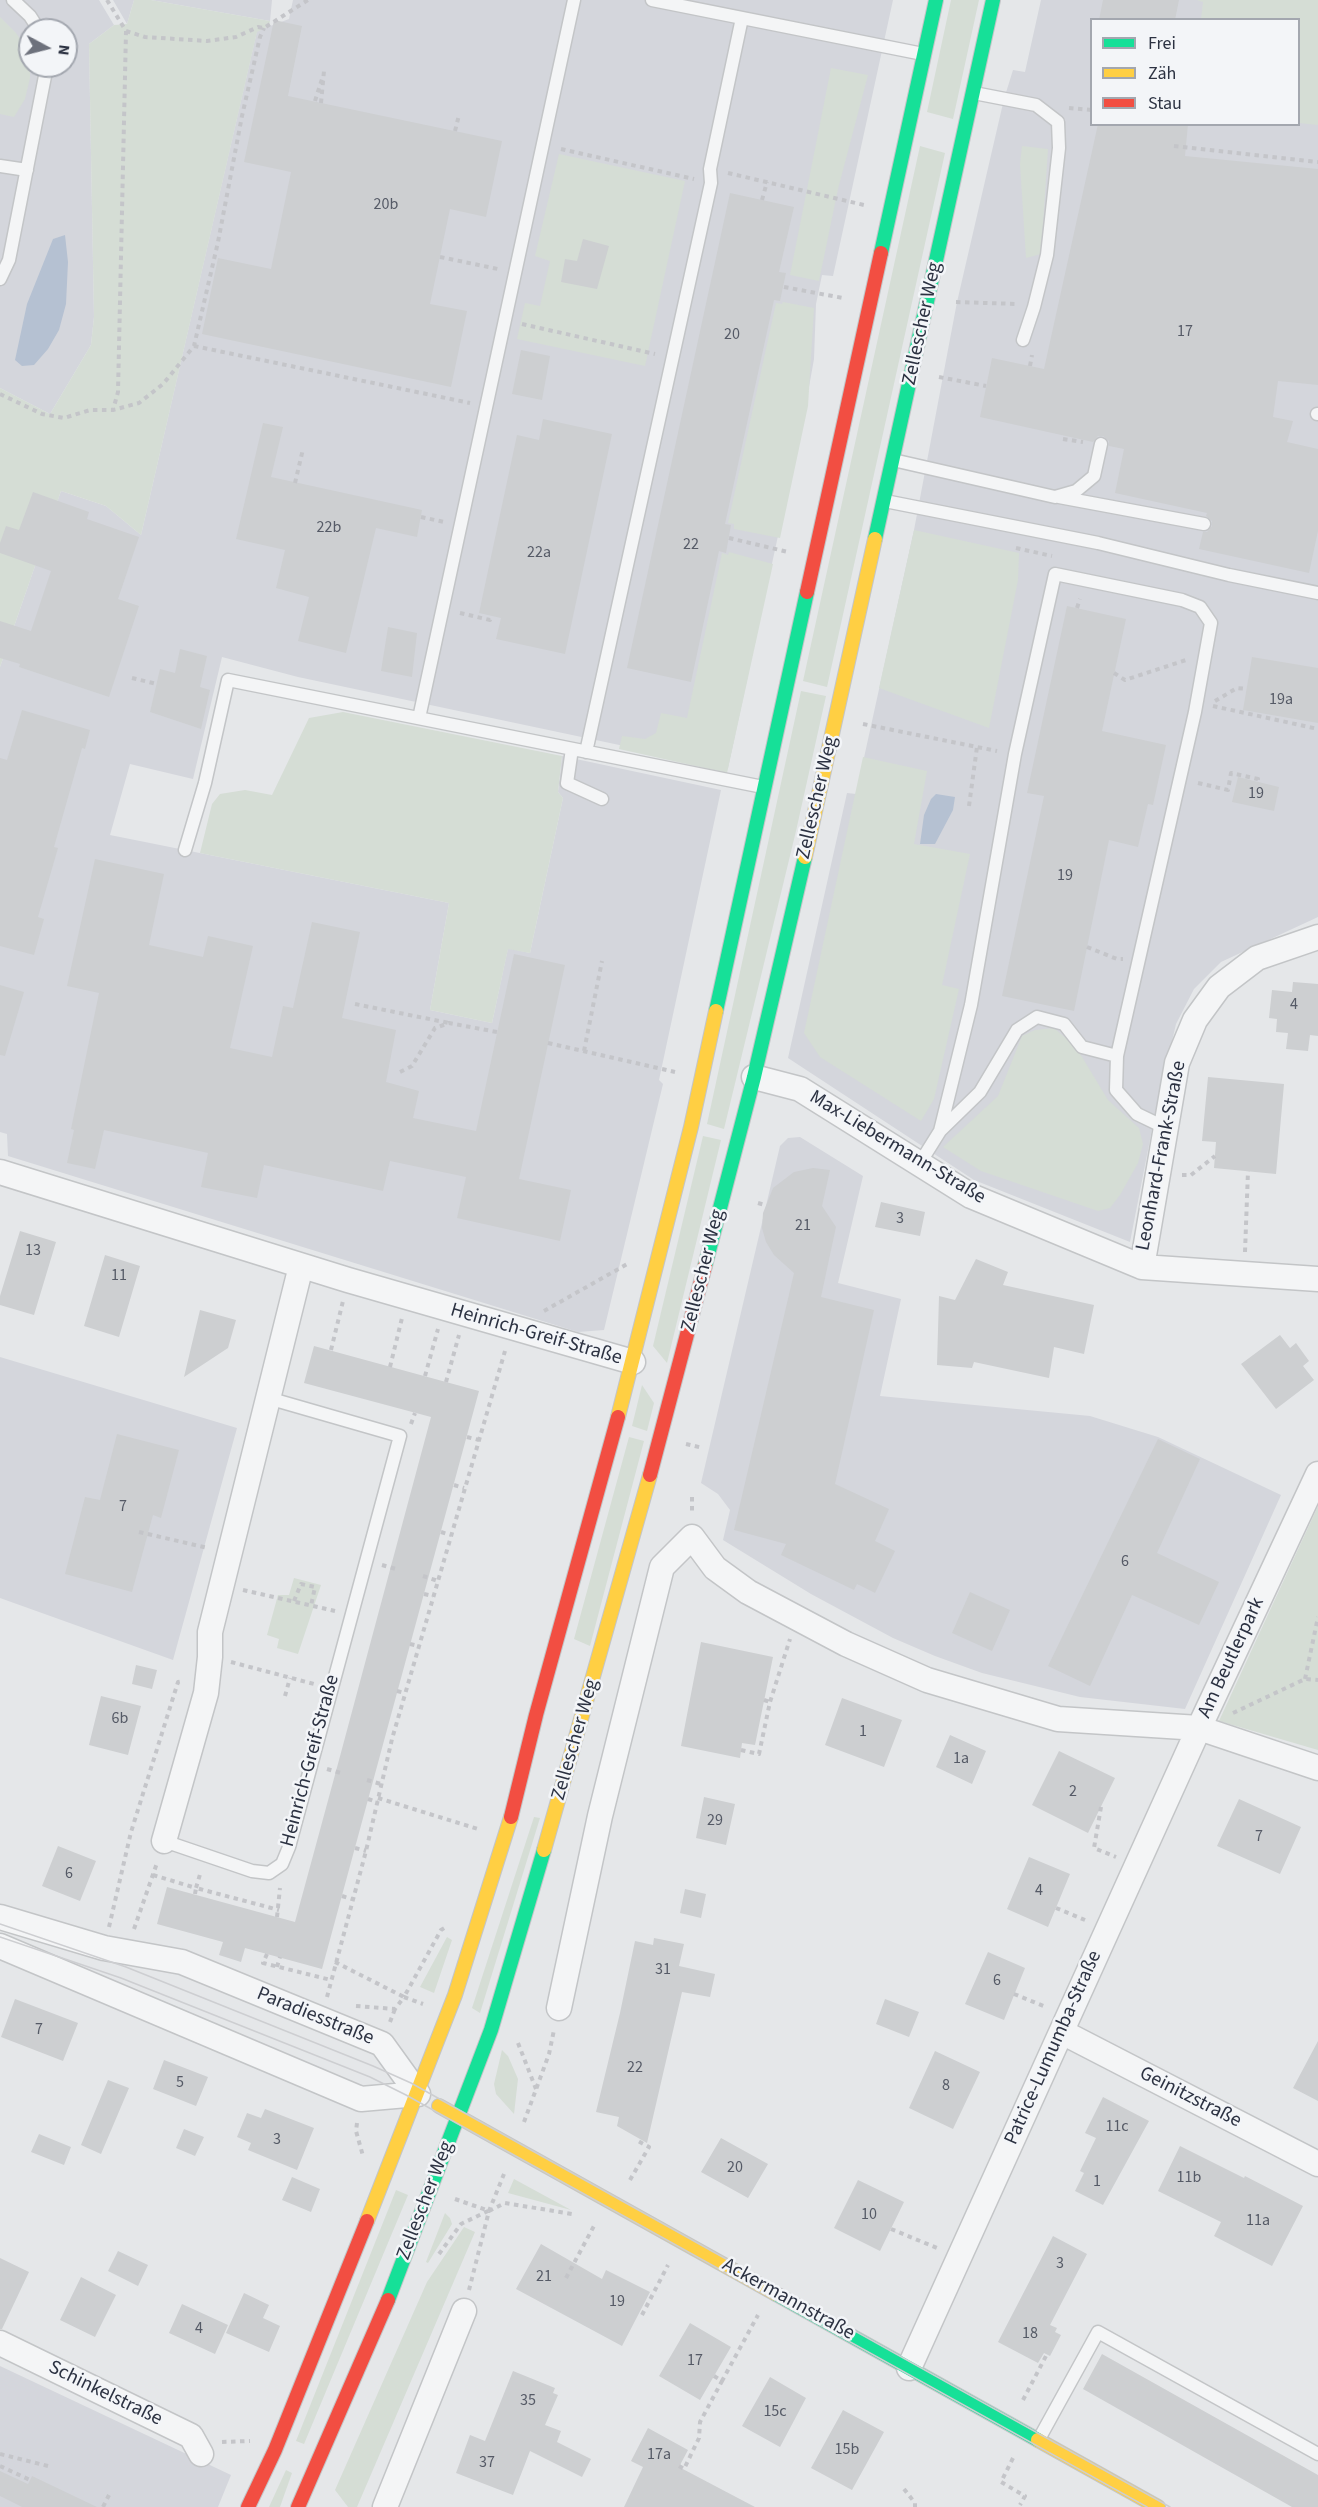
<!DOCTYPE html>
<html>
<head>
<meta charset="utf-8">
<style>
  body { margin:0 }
  #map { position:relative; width:1318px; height:2507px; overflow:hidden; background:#e5e7e9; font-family:"Source Sans 3",sans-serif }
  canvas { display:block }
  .legend { position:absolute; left:1090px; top:18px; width:210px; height:108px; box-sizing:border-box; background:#f3f5f8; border:2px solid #a3a7af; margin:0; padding:8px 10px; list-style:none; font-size:18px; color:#2c3242 }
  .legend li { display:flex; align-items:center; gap:12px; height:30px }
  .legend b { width:30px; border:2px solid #a3a7af }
  .north { position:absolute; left:18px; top:18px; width:60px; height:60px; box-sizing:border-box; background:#f3f5f8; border:2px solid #a3a7af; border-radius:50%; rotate:97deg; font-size:16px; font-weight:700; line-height:24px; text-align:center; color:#2c3242 }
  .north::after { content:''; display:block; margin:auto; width:21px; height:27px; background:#6d717c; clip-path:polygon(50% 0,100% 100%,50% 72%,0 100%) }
</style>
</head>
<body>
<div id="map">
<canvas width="1318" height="2507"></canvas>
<ul class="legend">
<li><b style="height:8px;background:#16e098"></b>Frei</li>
<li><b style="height:8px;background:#ffcf43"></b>Zäh</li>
<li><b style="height:8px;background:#f24e42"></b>Stau</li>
</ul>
<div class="north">N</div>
</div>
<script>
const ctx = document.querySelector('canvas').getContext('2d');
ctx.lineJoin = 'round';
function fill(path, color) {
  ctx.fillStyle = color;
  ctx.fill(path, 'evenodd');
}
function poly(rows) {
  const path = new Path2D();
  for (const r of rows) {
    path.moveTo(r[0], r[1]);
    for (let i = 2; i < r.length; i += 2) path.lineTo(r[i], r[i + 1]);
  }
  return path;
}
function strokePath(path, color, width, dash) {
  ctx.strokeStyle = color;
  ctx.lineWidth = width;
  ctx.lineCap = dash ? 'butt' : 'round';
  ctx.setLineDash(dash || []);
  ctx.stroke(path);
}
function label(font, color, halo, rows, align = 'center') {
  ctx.font = font + ' "Source Sans 3",sans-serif';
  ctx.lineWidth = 5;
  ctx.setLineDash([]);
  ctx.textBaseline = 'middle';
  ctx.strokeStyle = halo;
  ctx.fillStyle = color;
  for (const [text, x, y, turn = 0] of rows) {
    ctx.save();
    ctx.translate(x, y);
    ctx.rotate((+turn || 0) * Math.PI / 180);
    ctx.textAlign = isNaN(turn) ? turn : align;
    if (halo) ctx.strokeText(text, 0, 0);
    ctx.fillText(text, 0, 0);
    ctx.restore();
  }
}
fill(poly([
  [0,0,99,0,114,25,89,44,94,317,91,345,50,414,0,388],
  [30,30,66,30,66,66,30,66],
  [113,0,134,0,127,24],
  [151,0,272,0,270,21],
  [293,0,893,0,833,276,822,275,816,304,814,359,804,415,728,768,298,677,222,657,193,779,130,764,110,835,449,903,430,1010,492,1023,508,948,530,953,563,798,558,792,562,756,721,790,659,1080,663,1084,604,1330,578,1332,8,1156,7,1134,0,1132,0,667,61,491,106,506,141,535,257,31,289,19],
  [1041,0,1318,0,1318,917,1221,962,1194,989,1176,1024,1155,1114,1130,1242,974,1180,788,1058,847,793,856,794,914,530,957,302,1004,99,1013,70,1025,72],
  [1092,20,1298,20,1298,124,1092,124],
  [800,1137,863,1176,838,1283,901,1299,880,1396,1090,1416,1158,1437,1281,1495,1185,1709,1080,1697,982,1673,935,1656,893,1638,811,1594,723,1540,730,1510,718,1494,701,1483,780,1146,788,1138],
  [0,1357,237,1428,173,1660,0,1598],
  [0,2366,231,2475,218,2507,0,2507]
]), '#d4d6dc');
fill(poly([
  [134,0,151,0,270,21,269,26,257,32,141,535,106,506,61,491,0,667,0,388,50,414,91,345,94,317,89,44,114,25,127,24],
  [951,0,979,0,953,119,927,112],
  [1197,0,1318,0,1318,125,1299,123,1298,20,1201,19,1203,2],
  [0,17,16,33,26,47,30,62,30,78,25,99,14,117,0,114],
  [831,68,868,75,838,189,819,281,790,275],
  [920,146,945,153,827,687,803,681],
  [1022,146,1048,149,1041,254,1026,258,1020,164],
  [559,154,685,181,645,366,517,339,525,303,540,306,550,261,535,256],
  [783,302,814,308,808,406,780,538,734,529,734,524,728,523,776,303,782,304],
  [914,530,1019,553,1018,580,989,728,879,688],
  [729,552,773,564,727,773,619,749,622,736,645,739,656,733,661,713,687,718,722,553,728,555],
  [801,691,826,696,796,831,724,1129,707,1124],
  [343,712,562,756,558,792,563,798,530,953,508,949,492,1023,430,1010,449,903,200,853,212,804,220,794,245,790,272,795,309,718],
  [863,757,927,771,914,844,970,854,942,985,959,989,934,1099,921,1121,820,1057,804,1033],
  [1054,1028,1076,1047,1108,1100,1139,1128,1143,1144,1138,1163,1120,1195,1110,1208,1098,1211,981,1171,943,1147,998,1096,1022,1036,1035,1030],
  [703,1136,721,1140,667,1363,653,1346],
  [642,1385,654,1403,647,1431,632,1426],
  [629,1437,644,1441,590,1646,574,1639],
  [1318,1506,1318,1750,1219,1721],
  [294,1578,321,1585,298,1654,277,1648,279,1639,267,1635,278,1595,289,1595],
  [534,1817,540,1818,480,2013,472,2008],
  [447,1937,452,1940,434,1993,420,1987],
  [502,2050,508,2056,518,2079,514,2114,496,2094,494,2084],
  [514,2179,571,2210,508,2193],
  [396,2190,408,2195,304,2444,296,2441],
  [445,2213,450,2218,452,2224,428,2263,426,2262],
  [464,2227,475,2232,357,2507,348,2507,335,2490,427,2282],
  [286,2470,292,2473,280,2507,269,2507]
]), '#d5ddd5');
fill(poly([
  [65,235,68,262,66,304,59,330,48,349,34,365,22,366,15,360,27,304,53,239],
  [936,794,955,797,953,810,935,844,920,844,924,815,931,799]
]), '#b5c1d2');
fill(poly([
  [1103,0,1179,0,1175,20,1099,20],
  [274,20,302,26,288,96,502,141,486,217,450,209,430,304,467,311,451,387,202,334,218,258,271,269,291,172,244,162],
  [1098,124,1188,124,1185,156,1318,169,1318,385,1278,381,1273,417,1293,421,1287,442,1318,449,1318,531,1309,573,1199,549,1203,532,1207,532,1212,526,1212,521,1206,516,1207,513,1115,493,1124,449,1109,446,1109,441,1103,436,1098,436,1093,442,980,417,992,358,1044,369],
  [730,193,794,207,779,272,786,273,780,301,774,300,725,524,731,525,726,553,719,551,691,682,627,668],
  [583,239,609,246,597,289,561,282,565,259,577,261],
  [521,350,550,356,542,400,512,394],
  [543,419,612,434,565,654,496,639,501,618,479,613,517,435,539,440],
  [263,423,283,427,271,477,422,510,417,537,376,528,346,653,298,641,309,597,276,588,285,550,236,539],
  [33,492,89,512,87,519,139,537,118,599,139,606,109,697,19,667,20,664,0,658,0,621,31,631,51,571,0,553,0,543,6,526,19,530],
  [1067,606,1126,619,1102,731,1166,745,1153,805,1148,804,1138,847,1109,840,1074,1011,1002,996,1044,796,1027,793],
  [388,627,417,633,412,677,381,671],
  [180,649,207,656,200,687,210,690,201,729,150,712,160,669,175,673],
  [1252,657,1318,668,1318,723,1243,710],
  [22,710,90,730,85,749,82,748,54,847,58,848,38,917,44,919,34,955,0,946,0,758,7,760],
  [1238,777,1279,787,1274,811,1232,802],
  [95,859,164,874,149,945,203,957,208,936,253,946,230,1048,272,1057,283,1006,293,1008,312,922,360,932,342,1018,396,1030,386,1082,419,1091,413,1118,476,1131,514,954,565,965,519,1179,571,1190,560,1241,457,1218,466,1177,390,1161,383,1191,264,1165,257,1198,201,1187,208,1153,104,1130,95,1169,67,1163,74,1130,71,1129,99,993,67,986],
  [1293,982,1318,984,1318,1036,1310,1035,1308,1051,1286,1049,1288,1033,1276,1032,1277,1019,1269,1018,1272,990,1292,992],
  [0,985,24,992,5,1056,0,1055],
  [1208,1077,1284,1084,1276,1174,1214,1168,1216,1142,1202,1141],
  [813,1168,830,1170,822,1206,836,1227,821,1297,874,1310,835,1484,889,1509,875,1541,895,1551,875,1593,857,1584,854,1590,781,1555,786,1544,734,1530,794,1273,774,1255,766,1242,762,1228,763,1213,773,1188,794,1172],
  [881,1202,925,1212,920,1236,875,1227],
  [20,1231,56,1242,34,1315,0,1305,0,1296],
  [105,1255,140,1266,119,1337,84,1326],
  [976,1259,1008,1272,1003,1285,1094,1305,1084,1354,1054,1347,1049,1378,974,1362,972,1368,937,1365,939,1296,955,1300],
  [200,1310,236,1320,228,1348,184,1377],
  [1280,1335,1290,1348,1296,1343,1309,1361,1303,1366,1314,1380,1276,1409,1241,1364],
  [314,1346,479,1391,322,1969,245,1948,241,1962,219,1955,223,1942,157,1924,167,1887,295,1922,339,1760,431,1417,304,1383],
  [117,1434,179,1450,161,1518,153,1515,132,1592,65,1574,85,1497,100,1500],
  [1158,1439,1200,1459,1157,1553,1219,1582,1199,1625,1132,1595,1090,1686,1048,1666],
  [970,1592,1010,1610,992,1651,952,1633],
  [701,1642,773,1657,755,1745,742,1743,740,1758,681,1746],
  [136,1665,157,1670,152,1689,132,1684],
  [101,1696,141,1706,128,1755,89,1745],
  [842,1698,902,1720,884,1767,825,1745],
  [950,1735,986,1751,972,1784,936,1767],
  [1059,1751,1115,1778,1088,1833,1032,1805],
  [704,1797,735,1804,726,1845,696,1838],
  [1239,1799,1301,1827,1280,1874,1217,1846],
  [58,1846,96,1861,80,1901,42,1886],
  [1029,1857,1070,1874,1048,1927,1007,1909],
  [685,1889,706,1894,701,1918,680,1913],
  [654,1938,684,1944,679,1966,715,1974,710,1997,682,1992,647,2143,617,2126,619,2117,596,2112,620,2013,635,1941,653,1945],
  [988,1952,1025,1968,1004,2020,965,2004],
  [15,1999,78,2023,63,2061,1,2037],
  [885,1999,919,2012,909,2037,876,2024],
  [1318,2041,1318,2101,1293,2088],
  [935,2051,980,2072,953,2129,909,2108],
  [164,2060,208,2077,196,2106,153,2089],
  [108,2080,129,2088,101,2154,81,2145],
  [1103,2097,1149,2121,1103,2205,1075,2191,1084,2173,1080,2171,1096,2138,1085,2133],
  [265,2109,314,2128,297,2170,248,2150,251,2143,237,2137,247,2113,261,2118],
  [184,2129,204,2137,195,2156,176,2148],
  [39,2134,71,2147,64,2165,31,2152],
  [721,2138,768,2164,748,2198,701,2172],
  [1180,2146,1244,2178,1245,2176,1303,2206,1272,2266,1214,2236,1221,2222,1158,2191],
  [292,2177,320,2189,311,2212,282,2200],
  [858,2180,904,2202,880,2251,834,2228],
  [1053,2236,1087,2254,1050,2325,1057,2328,1055,2332,1061,2335,1050,2356,1044,2353,1038,2363,998,2342],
  [541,2244,602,2279,606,2270,650,2292,622,2346,516,2289],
  [118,2251,148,2265,138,2286,108,2271],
  [0,2258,29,2272,2,2329,0,2329],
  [81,2277,116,2295,95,2337,60,2320],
  [244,2293,269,2305,263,2318,280,2326,269,2352,226,2333],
  [182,2304,228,2325,215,2354,169,2333],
  [690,2323,731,2347,700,2400,659,2376],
  [1102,2354,1318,2475,1318,2507,1292,2507,1083,2389],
  [513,2371,555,2388,553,2393,558,2395,545,2425,561,2431,557,2442,591,2459,582,2477,530,2451,513,2495,456,2473,470,2435,485,2441],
  [770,2377,806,2398,780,2447,742,2426],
  [843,2410,884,2432,852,2490,811,2468],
  [648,2428,688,2450,679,2467,755,2507,624,2507,643,2467,631,2461],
  [0,2471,28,2484,32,2476,97,2507,22,2507,0,2496]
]), '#cdcfd1');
const lane = poly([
  [13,0,30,16,39,30],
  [652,0,923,54],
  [974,93,1036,105,1058,122,1059,148,1047,255,1034,307,1023,340],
  [0,166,27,170],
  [0,279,9,260,47,66],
  [1317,414,1318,414],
  [893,460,1055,497,1076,491,1094,476,1101,444],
  [1059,497,1204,524],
  [885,501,1098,543,1229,575,1318,593],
  [419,718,574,0],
  [572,749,567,783,602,799],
  [586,752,711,183,710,169,742,18],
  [185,850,205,783,228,680,763,787],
  [940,1131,971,1005,1015,754,1055,574,1182,600,1200,607,1211,623,1195,712,1117,1056,1116,1090,1137,1114,1164,1127],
  [920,1163,940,1131,980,1092,1017,1030,1037,1017,1064,1024,1082,1047,1117,1056],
  [164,1841,252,1871,269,1873,282,1864,289,1847,400,1436,268,1398],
  [1039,2439,1098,2332,1318,2454]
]);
const street = poly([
  [754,1077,800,1089,971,1196,1142,1267,1318,1279],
  [0,1172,348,1280,633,1362],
  [1142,1267,1177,1063,1195,1020,1219,987,1257,958,1318,937],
  [1318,1474,1199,1728,1318,1768],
  [164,1841,206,1693,210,1657,210,1632,301,1266],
  [0,1917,104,1948,182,1962,382,2044,418,2094],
  [0,1946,361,2099,418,2094],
  [559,2008,600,1816,662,1567,692,1537,715,1568,748,1592,846,1644,927,1680,1058,1719,1199,1728,909,2368],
  [1062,2032,1318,2164],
  [0,2343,191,2436,201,2454],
  [385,2507,464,2311]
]);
const fast = poly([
  [881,253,936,0],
  [875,539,993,0],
  [716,1011,807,592],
  [705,1266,754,1077,805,857],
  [776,2294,1038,2440],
  [388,2300,491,2030,544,1850]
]);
const slow = poly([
  [805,857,875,539],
  [618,1417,691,1127,716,1011],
  [544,1850,650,1475],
  [439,2106,776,2294],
  [367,2221,455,1995,511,1817],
  [1038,2440,1158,2507]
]);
const jam = poly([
  [807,592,881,253],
  [650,1475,705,1266],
  [511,1817,536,1715,618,1417],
  [248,2507,275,2450,367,2221],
  [298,2507,388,2300]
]);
strokePath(lane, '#c3c5c7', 15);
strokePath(street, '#c3c5c7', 27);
strokePath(fast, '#c3c5c7', 16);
strokePath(slow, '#c3c5c7', 16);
strokePath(jam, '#c3c5c7', 16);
strokePath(poly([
  [107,0,126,31,118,392,113,410],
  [126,31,145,37,207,41,236,37,258,27,264,28,308,0],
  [315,101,322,79],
  [321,103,324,71],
  [1069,108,1092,110],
  [455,131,459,115],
  [1174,146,1318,162],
  [561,149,694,179],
  [728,173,864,205],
  [762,200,767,182],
  [440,257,498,269],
  [784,287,843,298],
  [956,302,1017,304],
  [522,324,655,354],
  [194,346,470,403],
  [1030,366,1032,355],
  [939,377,986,386],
  [0,394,42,414,64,418,90,410,113,410,139,403,163,384,194,346,218,242,242,116,260,37,264,28],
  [1063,439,1083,442],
  [295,483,303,449],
  [421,517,444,522],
  [729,538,788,552],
  [1016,548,1052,556],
  [1077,608,1080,599],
  [460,613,490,620,492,616],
  [1114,673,1125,680,1186,660],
  [132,678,157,684],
  [1215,701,1237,688,1247,689],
  [1213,706,1318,729],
  [863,724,997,751],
  [1198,783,1228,790,1231,773,1258,779,1257,782],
  [969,806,977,747],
  [1087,947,1117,959,1123,959],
  [355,1004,449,1023],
  [548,1043,675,1072],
  [584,1051,602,961],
  [400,1072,412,1066,435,1028,449,1023,497,1032],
  [1182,1175,1191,1175,1215,1156],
  [758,1203,765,1205],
  [1245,1252,1248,1171],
  [544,1311,629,1263],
  [331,1350,343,1301],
  [390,1367,402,1318],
  [425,1376,438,1329],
  [446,1382,459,1335],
  [411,1424,415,1413],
  [467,1437,479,1440],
  [686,1444,703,1448],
  [454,1485,464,1488],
  [692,1497,692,1514],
  [139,1532,208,1548],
  [441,1532,451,1535],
  [382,1565,396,1569],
  [423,1576,438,1581],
  [243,1590,335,1611],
  [424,1594,433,1596],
  [294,1601,301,1584,315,1587,311,1606],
  [410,1644,419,1646],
  [231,1662,314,1684],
  [1305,1679,1318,1617],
  [397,1691,405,1693],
  [285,1696,290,1678],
  [764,1700,770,1702],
  [1233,1713,1305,1679,1318,1680],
  [741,1750,759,1754,770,1702,790,1639],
  [327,1769,341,1773],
  [367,1780,381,1784],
  [378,1798,478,1829],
  [368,1799,377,1802],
  [1101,1807,1094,1848,1116,1857],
  [355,1848,366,1851],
  [153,1875,196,1888,201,1871],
  [195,1894,196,1888,279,1910],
  [342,1896,352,1899],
  [1056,1908,1085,1920],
  [277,1917,280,1888],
  [109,1927,131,1832,178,1682,183,1681],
  [134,1929,157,1863],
  [267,1954,263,1963,331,1980],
  [335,1962,404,1997,441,1930,446,1927],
  [277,1967,280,1957],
  [1014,1994,1046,2007],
  [327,1997,366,1851,392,1739,505,1351],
  [356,2006,395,2009,404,1997,423,2004],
  [390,2022,395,2009],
  [518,2043,536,2089],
  [524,2122,549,2054,554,2030],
  [357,2123,356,2131,363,2156],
  [630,2180,649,2147,638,2141,639,2138],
  [455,2199,489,2211,505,2203,572,2214],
  [891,2229,937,2248],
  [439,2254,461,2224,488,2211],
  [566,2278,595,2224],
  [469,2290,489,2211,504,2174],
  [642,2315,668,2265],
  [714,2376,722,2381,758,2315],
  [1023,2400,1047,2354],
  [222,2442,250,2441],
  [0,2454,48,2466],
  [1013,2458,1001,2482,1025,2496,1020,2505],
  [0,2466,30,2480],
  [679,2466,684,2469,699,2438,700,2422,722,2381],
  [904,2489,915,2503,915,2507],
  [103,2507,109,2495]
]), '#c4c5c9', 4, [4.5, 4.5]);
strokePath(lane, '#f4f5f6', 12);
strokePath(street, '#f4f5f6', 24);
strokePath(fast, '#16e098', 14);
strokePath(slow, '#ffcf43', 14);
strokePath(jam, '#f24e42', 14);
strokePath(poly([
  [0,1924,126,1967,373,2066,411,2083,1170,2507],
  [0,1937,121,1978,370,2077,406,2095,1147,2507]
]), '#cdced1', 1.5);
label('16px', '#555a66', null, [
  ["20b",386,205],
  ["17",1185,332],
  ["20",732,335],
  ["22b",329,528],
  ["22",691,545],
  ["22a",539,553],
  ["19a",1281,700],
  ["19",1256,794],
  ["19",1065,876],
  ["4",1294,1005],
  ["3",900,1219],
  ["21",803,1226],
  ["13",33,1251],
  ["11",119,1276],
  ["7",123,1507],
  ["6",1125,1562],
  ["6b",120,1719],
  ["1",863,1732],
  ["1a",961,1759],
  ["2",1073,1792],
  ["29",715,1821],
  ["7",1259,1837],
  ["6",69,1874],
  ["4",1039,1891],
  ["31",663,1970],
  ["6",997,1981],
  ["7",39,2030],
  ["22",635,2068],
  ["5",180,2083],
  ["8",946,2086],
  ["11c",1117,2127],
  ["3",277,2140],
  ["20",735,2168],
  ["11b",1189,2178],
  ["1",1097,2182],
  ["10",869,2215],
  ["11a",1258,2221],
  ["3",1060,2264],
  ["21",544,2277],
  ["19",617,2302],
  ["4",199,2329],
  ["18",1030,2334],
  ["17",695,2361],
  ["35",528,2401],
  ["15c",775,2412],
  ["15b",847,2450],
  ["17a",659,2455],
  ["37",487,2463]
]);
label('20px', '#2c3242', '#f3f5f8', [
  ["Zellescher Weg",923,324,-78],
  ["Zellescher Weg",818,798,-77],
  ["Max-Liebermann-Straße",897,1148,31],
  ["Leonhard-Frank-Straße",1162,1156,-79],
  ["Zellescher Weg",704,1271,-76],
  ["Heinrich-Greif-Straße",536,1335,16],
  ["Am Beutlerpark",1232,1658,-65],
  ["Zellescher Weg",576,1740,-74],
  ["Heinrich-Greif-Straße",311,1761,-75],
  ["Paradiesstraße",315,2017,22],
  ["Patrice-Lumumba-Straße",1054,2048,-66],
  ["Geinitzstraße",1190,2098,27],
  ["Zellescher Weg",426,2201,-69],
  ["Ackermannstraße",788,2300,29],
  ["Schinkelstraße",105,2394,26]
]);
</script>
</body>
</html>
